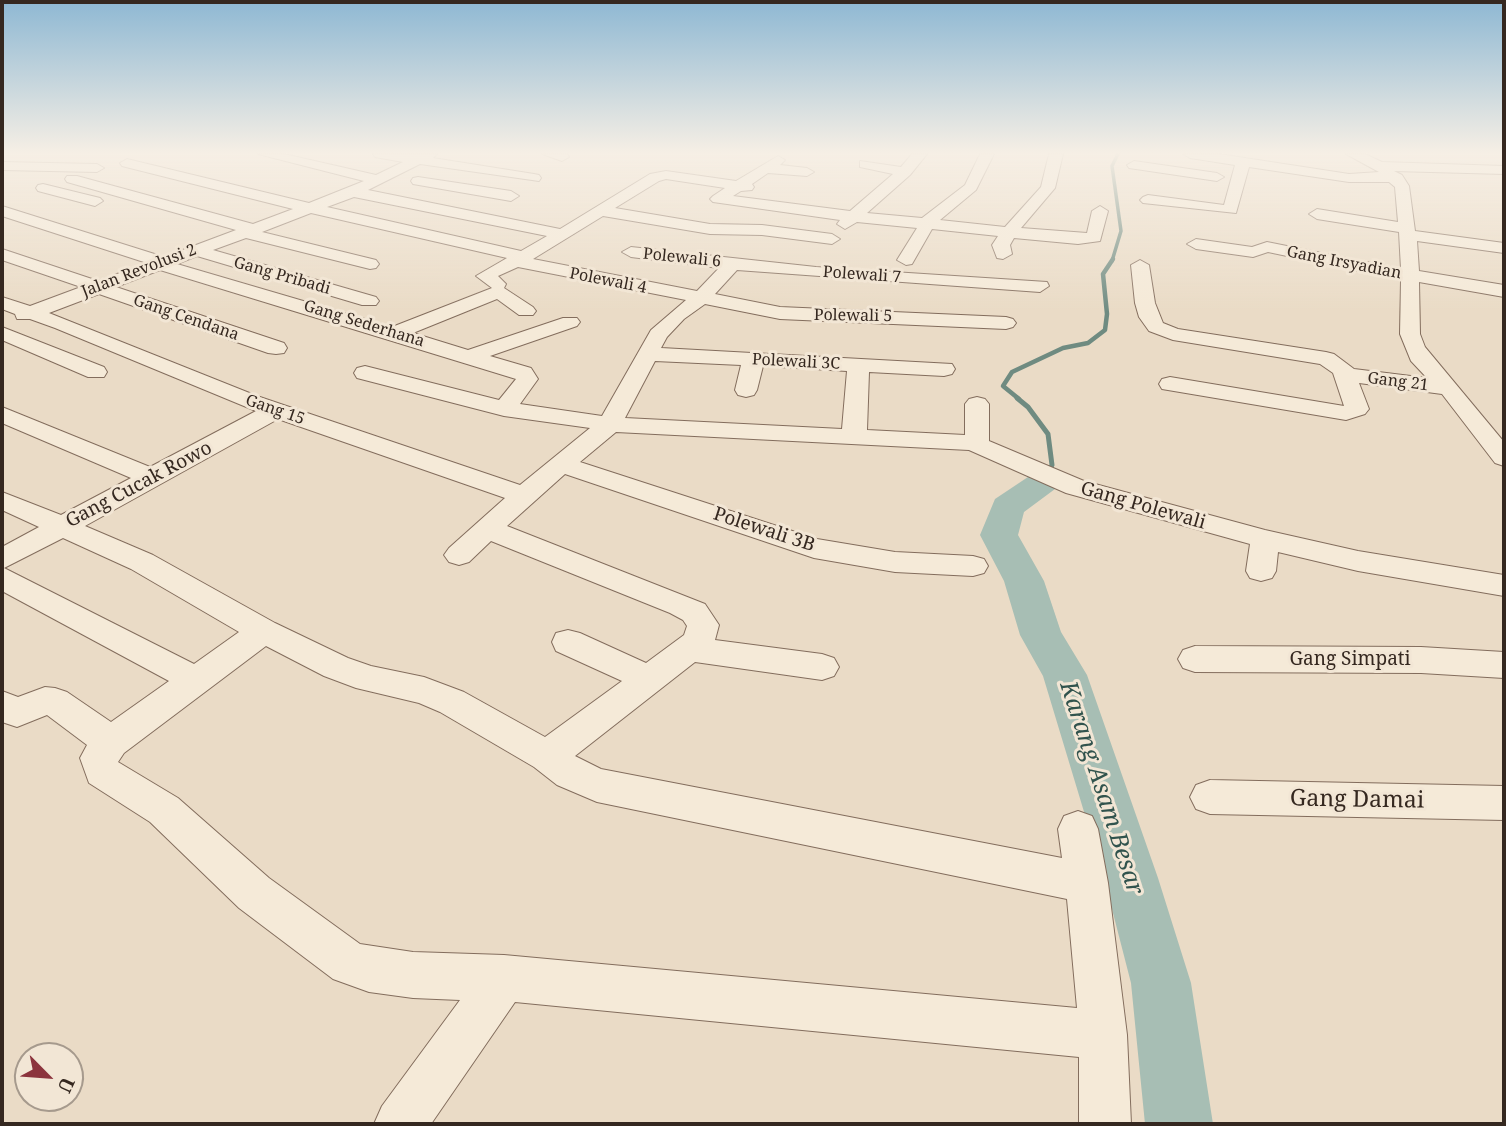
<!DOCTYPE html>
<html>
<head>
<meta charset="utf-8">
<style>
  body { margin:0 }
  #map { position:relative; width:1506px; height:1126px; overflow:hidden; background:#eadbc6; font-family:"Noto Serif",serif }
  canvas { display:block }
  .frame { position:absolute; inset:0; border:4px solid #352820; pointer-events:none }
  .north { position:absolute; left:14px; top:1042px; width:70px; height:70px; box-sizing:border-box; background:#f2e6d5; border:2px solid #a69a8d; border-radius:50%; rotate:115deg; font-size:19px; font-weight:700; line-height:28px; text-align:center; color:#352820 }
  .north::after { content:''; display:block; margin:auto; width:24px; height:32px; background:#8c343d; clip-path:polygon(50% 0,100% 100%,50% 72%,0 100%) }
</style>
</head>
<body>
<div id="map">
<canvas width="1506" height="1126"></canvas>
<div class="frame"></div>
<div class="north">U</div>
</div>
<script>
const ctx = document.querySelector('canvas').getContext('2d');
ctx.lineJoin = 'round';
function poly(rows) {
  const path = new Path2D();
  for (const r of rows) {
    path.moveTo(r[0], r[1]);
    for (let i = 2; i < r.length; i += 2) path.lineTo(r[i], r[i + 1]);
  }
  return path;
}
function strokePath(path, color, width, dash) {
  ctx.strokeStyle = color;
  ctx.lineWidth = width;
  ctx.lineCap = dash ? 'butt' : 'round';
  ctx.setLineDash(dash || []);
  ctx.stroke(path);
}
function fill(path, color) {
  ctx.fillStyle = color;
  ctx.fill(path, 'evenodd');
}
function label(font, color, halo, rows, align = 'center') {
  ctx.font = font + ' "Noto Serif",serif';
  ctx.lineWidth = 6;
  ctx.setLineDash([]);
  ctx.textBaseline = 'middle';
  ctx.strokeStyle = halo;
  ctx.fillStyle = color;
  for (const [text, x, y, turn = 0] of rows) {
    ctx.save();
    ctx.translate(x, y);
    ctx.rotate((+turn || 0) * Math.PI / 180);
    ctx.textAlign = isNaN(turn) ? turn : align;
    if (halo) ctx.strokeText(text, 0, 0);
    ctx.fillText(text, 0, 0);
    ctx.restore();
  }
}
strokePath(poly([
  [1112,261,1121,231,1112,166,1118,154]
]), '#6f8b81', 3.5);
strokePath(poly([
  [1019,399,1003,386,1012,372,1063,348,1088,343,1105,330,1107,314,1103,274,1113,259]
]), '#6f8b81', 4.5);
strokePath(poly([
  [1017,398,1028,407,1048,434,1052,465,1047,475]
]), '#6f8b81', 5);
fill(poly([
  [1043,472,1055,475,1060,482,1055,489,1024,512,1018,535,1044,581,1061,632,1087,675,1158,878,1191,983,1213,1124,1145,1124,1131,983,1104,878,1043,676,1020,635,1004,581,980,535,995,499,1031,475,1043,472]
]), '#a7beb4');
const minor = poly([
  [258,154,284,154,376,175,403,162,375,157,373,154,437,154,433,158,534,174,539,175,541,178,539,181,420,164,368,190,560,229,650,174,666,171,736,181,778,156,785,160,780,165,807,168,814,172,807,176,768,173,752,184,754,187,752,190,741,191,733,196,850,211,893,174,860,167,860,161,901,167,912,154,927,154,910,175,867,213,922,218,965,185,980,154,994,154,976,190,940,220,1005,227,1041,187,1049,154,1063,154,1055,188,1021,228,1087,233,1092,211,1100,206,1108,211,1100,241,1078,244,1014,238,1010,245,1012,254,1003,259,997,258,992,245,998,236,932,229,912,264,906,265,897,260,917,228,857,222,845,229,837,224,840,220,713,202,710,199,713,196,725,188,666,179,659,181,615,208,710,224,762,225,832,234,840,239,832,244,762,235,710,234,603,216,533,259,697,291,719,268,631,257,622,252,631,247,816,267,1047,282,1049,286,1040,292,737,270,715,294,780,307,1006,317,1013,319,1016,323,1013,327,1006,329,780,319,705,304,684,319,667,337,661,348,952,364,955,369,952,374,944,376,869,372,867,430,965,435,965,404,969,399,977,397,985,399,989,404,989,441,1084,481,1265,530,1358,551,1504,575,1504,596,1358,571,1278,552,1276,571,1272,578,1261,581,1250,578,1246,571,1250,544,1066,493,969,450,616,432,580,462,817,539,895,552,973,556,984,559,988,566,984,573,973,576,895,572,814,558,565,474,507,526,705,604,719,625,715,640,822,654,834,658,839,667,834,676,822,680,695,662,575,756,601,769,1062,858,1058,829,1064,816,1078,811,1092,816,1098,829,1108,883,1127,1035,1131,1124,1079,1124,1079,1057,515,1002,431,1124,374,1124,382,1106,460,1000,413,998,369,992,333,979,239,908,150,822,89,783,80,758,87,745,47,715,17,727,2,722,2,691,18,697,45,687,55,688,67,692,111,722,169,681,2,591,2,547,39,527,2,510,2,492,61,515,131,478,2,423,2,407,150,467,256,411,55,328,30,319,17,319,15,314,2,309,2,297,30,306,81,287,2,260,2,249,98,281,147,263,2,216,2,206,164,257,236,230,67,182,65,179,67,176,77,176,253,224,293,209,122,166,120,163,127,159,309,203,364,181,258,154],
  [354,197,547,236,521,251,327,207,354,197],
  [311,213,507,258,476,276,492,288,392,327,177,264,197,256,362,305,376,305,379,301,376,297,213,250,246,238,370,269,376,268,379,264,376,260,262,232,311,213],
  [518,267,686,300,651,330,602,416,520,404,538,379,531,368,490,356,577,326,580,322,577,318,563,318,468,350,413,333,497,299,519,315,533,315,536,311,533,307,504,288,506,284,498,276,518,267],
  [160,270,516,379,499,400,365,366,357,368,354,373,357,378,504,416,590,428,520,485,257,396,49,313,99,294,268,353,276,354,284,353,287,348,284,343,116,287,160,270],
  [655,361,741,365,735,390,738,395,746,397,754,395,757,390,763,366,847,371,842,429,625,418,655,361],
  [278,419,505,498,449,548,444,555,449,562,459,565,469,562,491,541,670,613,683,620,687,626,684,635,646,663,580,633,568,630,556,633,552,642,556,651,622,681,545,737,464,692,424,677,371,666,348,658,275,623,153,555,85,526,278,419],
  [63,538,131,569,239,632,194,664,4,568,63,538],
  [266,646,324,676,356,688,419,703,440,712,534,767,557,785,597,802,1067,899,1077,1008,504,955,413,952,360,944,269,878,178,798,118,762,124,753,266,646],
  [542,154,567,154,569,157,562,161,542,154],
  [1183,154,1219,154,1349,174,1379,172,1346,154,1365,154,1382,162,1504,166,1504,174,1394,171,1402,175,1409,186,1415,231,1504,243,1504,253,1417,241,1419,271,1504,285,1504,297,1419,282,1420,334,1425,347,1504,442,1504,466,1495,463,1442,394,1359,383,1369,409,1365,414,1346,420,1162,389,1159,384,1162,379,1170,377,1344,406,1333,373,1320,364,1173,340,1149,331,1139,317,1135,303,1131,265,1140,260,1149,265,1155,303,1163,323,1178,329,1326,352,1334,354,1354,369,1427,378,1411,361,1400,334,1401,280,1268,252,1253,257,1196,249,1187,244,1196,239,1252,247,1267,242,1401,269,1399,232,1317,219,1309,214,1317,209,1398,222,1395,187,1389,182,1349,182,1249,167,1236,213,1143,203,1140,200,1143,197,1148,195,1224,205,1235,165,1190,158,1183,154],
  [1134,161,1217,173,1224,177,1217,181,1129,168,1127,165,1134,161],
  [2,162,97,164,104,168,97,172,2,170,2,162],
  [418,177,511,191,519,196,511,201,413,184,411,181,413,178,418,177],
  [43,184,100,198,103,201,95,206,38,191,36,188,38,185,43,184],
  [2,327,104,367,107,372,104,377,88,377,2,340,2,327],
  [1195,646,1421,647,1504,652,1504,678,1421,673,1195,672,1183,668,1178,659,1183,650,1195,646],
  [1210,780,1504,786,1504,820,1210,814,1196,809,1190,797,1196,785,1210,780]
]);
strokePath(minor, '#836d5d', 2);
fill(minor, '#f5ead8');
const sky = ctx.createLinearGradient(0, 0, 0, 312);
sky.addColorStop(0, '#8eb8d3');
sky.addColorStop(0.49, '#f6efe5');
sky.addColorStop(1, '#f6efe500');
ctx.fillStyle = sky;
ctx.fillRect(0, 0, 1506, 312);
label('16px', '#352820', '#f2e6d5', [
  ["Polewali 6",682,258,6],
  ["Gang Irsyadian",1344,263,11],
  ["Jalan Revolusi 2",139,271,-21],
  ["Polewali 7",862,275,4],
  ["Gang Pribadi",282,276,16],
  ["Polewali 4",608,281,11],
  ["Polewali 5",853,316,1],
  ["Gang Cendana",186,318,19],
  ["Gang Sederhana",364,324,17],
  ["Polewali 3C",796,362,3],
  ["Gang 21",1398,382,7],
  ["Gang 15",275,410,19]
]);
label('19px', '#352820', '#f2e6d5', [
  ["Gang Cucak Rowo",139,485,-28],
  ["Gang Polewali",1143,506,16],
  ["Polewali 3B",764,530,18],
  ["Gang Simpati",1350,660]
]);
label('23px', '#352820', '#f2e6d5', [
  ["Gang Damai",1357,800,1]
]);
label('italic 24px', '#31534d', '#f2e6d5', [
  ["Karang Asam Besar",1101,788,72]
]);
</script>
</body>
</html>
